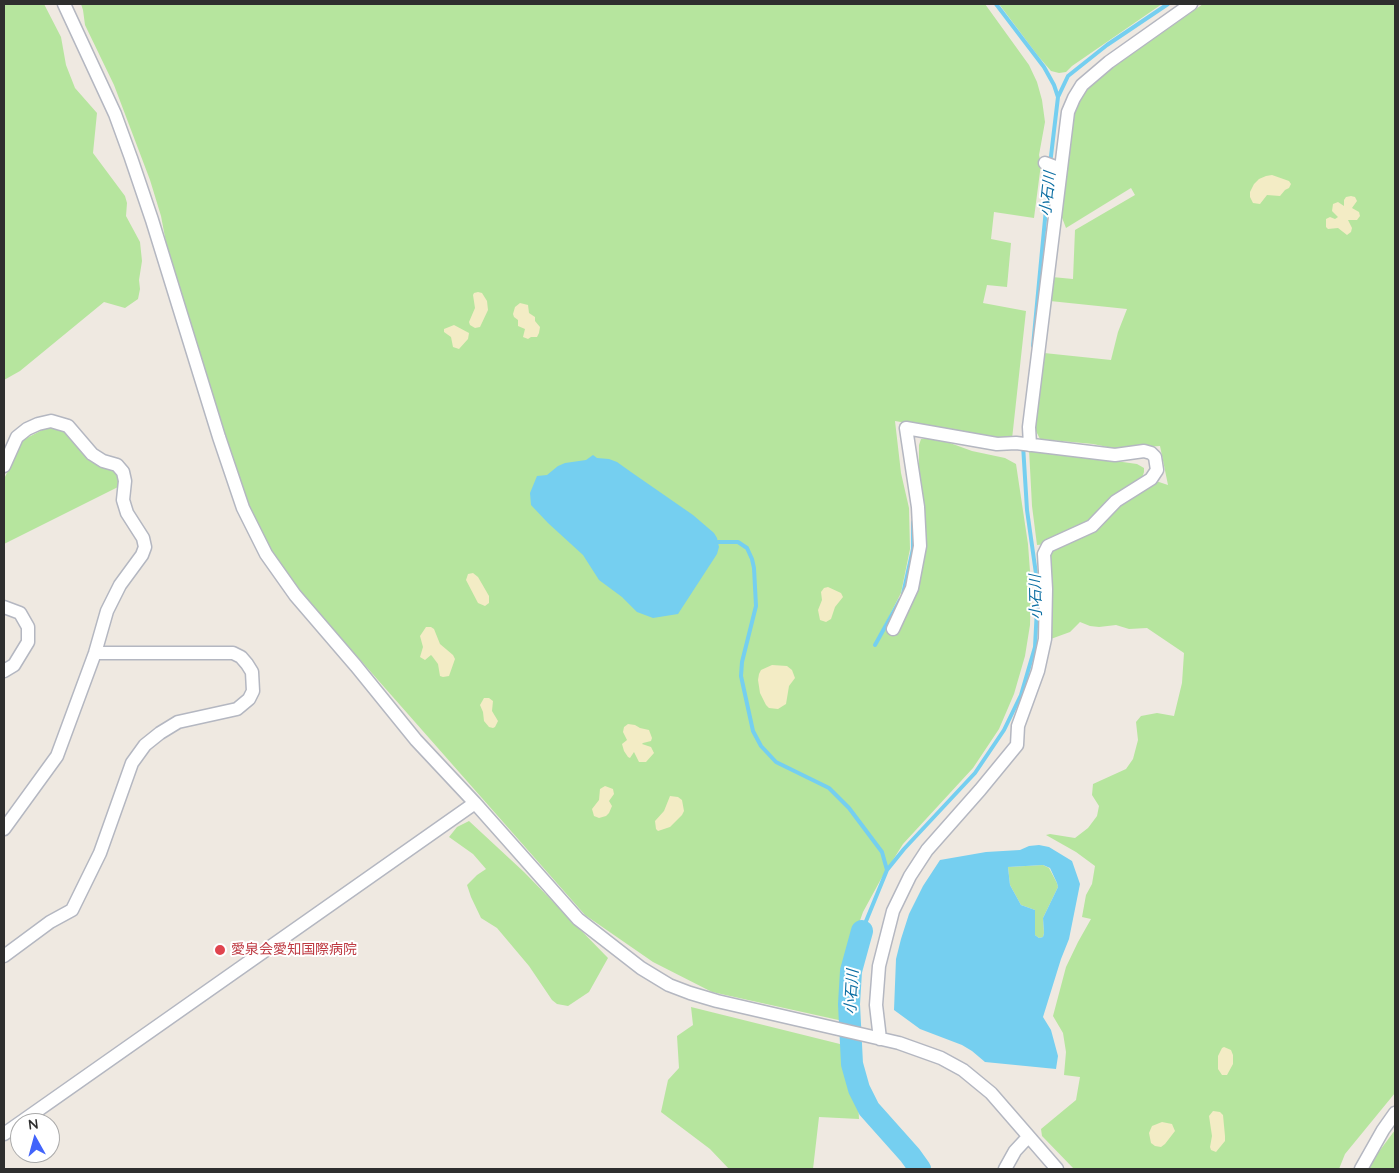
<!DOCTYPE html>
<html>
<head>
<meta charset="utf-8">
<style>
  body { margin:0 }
  #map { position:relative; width:1399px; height:1173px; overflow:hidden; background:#efe9e1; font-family:Quicksand,sans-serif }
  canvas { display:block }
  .frame { position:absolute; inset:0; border:5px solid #2e2e2e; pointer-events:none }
  .north { position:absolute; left:10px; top:1113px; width:50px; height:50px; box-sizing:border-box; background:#fff; border:1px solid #ababab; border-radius:50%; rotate:353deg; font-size:14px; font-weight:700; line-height:20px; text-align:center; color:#2e2e2e }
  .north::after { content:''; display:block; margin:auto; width:18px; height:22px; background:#4264fb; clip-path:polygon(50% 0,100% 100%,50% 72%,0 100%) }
</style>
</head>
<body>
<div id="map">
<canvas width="1399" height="1173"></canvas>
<div class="frame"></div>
<div class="north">N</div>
</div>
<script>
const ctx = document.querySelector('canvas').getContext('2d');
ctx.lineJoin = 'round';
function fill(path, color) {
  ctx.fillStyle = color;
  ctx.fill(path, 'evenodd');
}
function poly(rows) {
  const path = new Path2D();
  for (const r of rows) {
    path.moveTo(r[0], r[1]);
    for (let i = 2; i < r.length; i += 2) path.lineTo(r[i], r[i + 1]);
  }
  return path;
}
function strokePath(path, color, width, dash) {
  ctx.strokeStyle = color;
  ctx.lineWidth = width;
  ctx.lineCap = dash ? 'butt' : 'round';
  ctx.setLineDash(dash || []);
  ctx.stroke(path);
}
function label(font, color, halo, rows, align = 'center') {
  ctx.font = font + ' Quicksand,"Noto Sans JP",sans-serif';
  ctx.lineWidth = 4;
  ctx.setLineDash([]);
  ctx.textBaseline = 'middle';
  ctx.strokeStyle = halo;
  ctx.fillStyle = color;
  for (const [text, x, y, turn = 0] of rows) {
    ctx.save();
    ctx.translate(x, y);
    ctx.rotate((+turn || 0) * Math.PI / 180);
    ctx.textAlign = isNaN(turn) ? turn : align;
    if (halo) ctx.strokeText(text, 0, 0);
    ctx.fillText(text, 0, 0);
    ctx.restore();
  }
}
fill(poly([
  [4,4,44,4,61,37,66,65,75,88,97,113,93,153,125,196,127,203,126,216,140,242,142,261,139,280,140,289,138,299,125,308,104,302,20,371,4,380],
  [81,4,985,4,1029,65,1037,82,1042,100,1045,122,1039,155,1041,164,1034,218,994,212,991,239,1011,243,1007,287,987,285,983,303,1026,311,1012,439,997,439,895,421,901,473,909,508,910,549,901,593,884,626,897,633,918,591,919,445,921,439,929,439,950,443,972,451,1005,458,1016,464,1028,544,1031,585,1030,625,1025,656,1014,694,999,729,973,768,903,844,881,879,863,912,851,946,845,987,843,1021,712,992,653,962,585,915,296,587,272,553,250,514,214,406,168,253,161,216,150,180,114,85,85,25,83,10],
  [999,4,1162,4,1072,66,1066,72,1059,73,1051,71,1038,56],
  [1203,4,1395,4,1395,1093,1345,1154,1339,1169,1074,1169,1042,1136,1041,1129,1076,1100,1080,1077,1064,1075,1066,1052,1063,1033,1053,1016,1066,967,1078,942,1091,919,1082,917,1086,895,1092,884,1095,866,1076,852,1046,835,1050,834,1075,838,1088,828,1097,816,1099,806,1092,795,1093,784,1126,769,1133,759,1138,740,1136,722,1141,716,1157,713,1174,716,1182,683,1184,653,1147,628,1129,629,1116,625,1099,627,1090,626,1080,622,1070,632,1048,640,1050,549,1153,480,1168,485,1160,446,1117,449,1093,444,1040,439,1035,429,1044,353,1111,360,1118,332,1127,309,1050,301,1052,277,1073,279,1075,230,1135,195,1131,188,1066,228,1061,215,1072,112,1091,83],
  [52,427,66,430,90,458,101,467,115,469,120,476,118,487,4,544,4,479,23,440,46,428],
  [1029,449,1137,464,1144,468,1144,472,1141,481,1089,524,1047,544,1037,545,1032,506],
  [469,821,524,872,608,958,589,992,568,1006,557,1004,552,1000,529,966,497,928,481,918,471,897,467,885,477,875,486,869,473,854,449,837,457,827],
  [1043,865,1049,868,1057,883,1058,887,1043,918,1044,933,1043,937,1039,938,1035,935,1035,910,1021,905,1010,885,1008,867],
  [691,1007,844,1045,858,1099,859,1119,819,1117,813,1169,729,1169,710,1149,661,1112,668,1080,679,1068,677,1036,693,1025],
  [1395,1130,1395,1169,1366,1169]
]), '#b6e59e');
fill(poly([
  [1272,175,1289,181,1291,184,1289,188,1285,190,1280,196,1267,195,1260,204,1253,203,1250,197,1250,192,1254,184,1259,179,1266,176],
  [1351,196,1355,197,1357,201,1352,208,1359,212,1360,216,1357,220,1348,220,1352,228,1351,232,1347,235,1338,228,1328,229,1326,227,1326,219,1330,217,1335,219,1338,217,1332,211,1333,204,1338,202,1344,206,1344,200,1346,197],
  [478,292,482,293,487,301,488,310,480,327,475,328,470,325,469,322,475,308,473,295,474,293],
  [520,303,528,305,529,313,535,317,535,321,540,327,539,333,537,337,531,337,528,339,523,337,525,329,518,326,518,320,514,317,513,314,515,307],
  [454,325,469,333,468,339,459,349,453,347,451,337,444,332,444,329],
  [473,573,478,577,489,596,489,603,485,606,478,603,466,580,468,574],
  [828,587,841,593,843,597,835,607,831,619,826,622,820,620,818,610,822,600,821,592,824,588],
  [426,627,431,627,434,629,440,644,453,655,455,659,449,676,443,677,440,676,438,664,432,656,431,655,425,660,420,657,423,647,420,636],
  [772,665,787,666,792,670,795,678,789,686,786,704,778,709,769,708,766,705,760,693,758,680,759,674,761,670],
  [484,698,489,698,493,701,492,711,498,721,495,727,493,728,489,727,484,721,483,712,480,705],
  [628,724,635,725,640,728,649,730,652,738,651,741,643,743,642,744,651,747,654,753,646,762,639,762,634,752,630,758,628,757,624,751,622,744,627,740,623,732,624,727],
  [605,786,613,789,614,794,609,801,612,806,609,813,606,816,599,818,594,816,592,809,599,800,600,789],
  [670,796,678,797,682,800,684,811,682,815,670,827,658,831,656,829,655,821,664,811],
  [1224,1047,1231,1050,1233,1055,1233,1064,1227,1075,1222,1075,1218,1069,1218,1056,1222,1048],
  [1213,1111,1220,1112,1223,1115,1225,1136,1225,1141,1216,1152,1211,1150,1210,1147,1212,1136,1209,1116],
  [1162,1122,1172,1124,1175,1131,1165,1144,1161,1147,1155,1146,1151,1143,1149,1133,1152,1126]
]), '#f3ecc5');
fill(poly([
  [593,455,597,458,609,459,617,462,631,472,693,515,714,533,717,538,719,547,717,554,678,614,653,618,637,612,622,597,599,580,583,555,548,523,531,505,530,493,537,476,547,475,558,466,565,463,586,460],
  [1039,845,1049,847,1072,861,1080,884,1069,939,1061,959,1043,1017,1051,1030,1058,1056,1056,1069,985,1062,972,1051,962,1045,920,1029,894,1010,896,959,901,939,909,914,923,886,940,860,986,852,1020,850,1029,846],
  [1043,865,1050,868,1057,883,1058,887,1043,918,1044,933,1043,937,1039,938,1035,935,1035,910,1021,905,1010,885,1008,867]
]), '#75cff0');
strokePath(poly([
  [996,4,1044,67,1054,85,1058,97],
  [1033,346,1051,156,1058,97,1068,76,1107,45,1168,4],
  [718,542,738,542,747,548,752,559,754,568,756,606,742,662,741,676,753,731,761,746,776,762,829,788,849,808,882,852,887,870],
  [903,594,913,549,913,522],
  [875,645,900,600],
  [862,931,887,870,904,849,975,773,1004,730,1021,695,1035,647,1038,588,1027,510,1023,445]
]), '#75cff0', 4);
strokePath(poly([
  [862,931,851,971,849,1004,852,1064,859,1089,869,1109,910,1155,920,1169]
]), '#75cff0', 22);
const minor = poly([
  [64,4,115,114,131,158,152,220,219,437,243,508,266,554,295,595,356,666,416,740,475,803,578,919,641,968,669,985,690,993,717,1001,899,1043,941,1058,963,1070,991,1093,1057,1169],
  [1045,163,1061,169],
  [1030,445,1029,427,1068,112,1074,98,1082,85,1109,62,1191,4],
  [4,466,17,437,27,429,38,424,51,421,68,426,92,454,103,461,117,465,123,472,125,481,123,500,127,513,143,538,145,547,142,555,120,585,107,611,95,653,57,756,4,829],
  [4,607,20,613,28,627,28,642,14,665,4,671],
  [4,956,50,922,72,910,100,853,132,763,145,745,160,733,178,722,237,709,249,699,253,691,252,672,247,664,241,657,233,653,95,653],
  [880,1039,876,1005,879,966,893,911,910,876,927,850,980,790,1017,745,1018,726,1038,671,1045,639,1046,589,1044,554,1048,546,1092,526,1116,501,1151,479,1157,470,1155,457,1151,453,1144,451,1115,455,1016,443,997,444,906,428,918,507,920,546,912,588,893,629],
  [4,1134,475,803],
  [1005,1169,1015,1151,1028,1137],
  [1361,1169,1383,1130,1395,1113]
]);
strokePath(minor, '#b4b7c1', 15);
strokePath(minor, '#fff', 12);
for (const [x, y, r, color] of [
  [220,950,6,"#e0444e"]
]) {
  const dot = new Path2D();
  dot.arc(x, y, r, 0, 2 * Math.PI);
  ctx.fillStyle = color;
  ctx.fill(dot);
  strokePath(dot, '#fff', 2);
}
label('14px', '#be3a42', '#fff', [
  ["愛泉会愛知国際病院",231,950]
], 'left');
label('italic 15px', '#0d6fa3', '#fff', [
  ["小石川",1048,194,-84],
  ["小石川",1036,597,-91],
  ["小石川",852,992,-87]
]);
</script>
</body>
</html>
